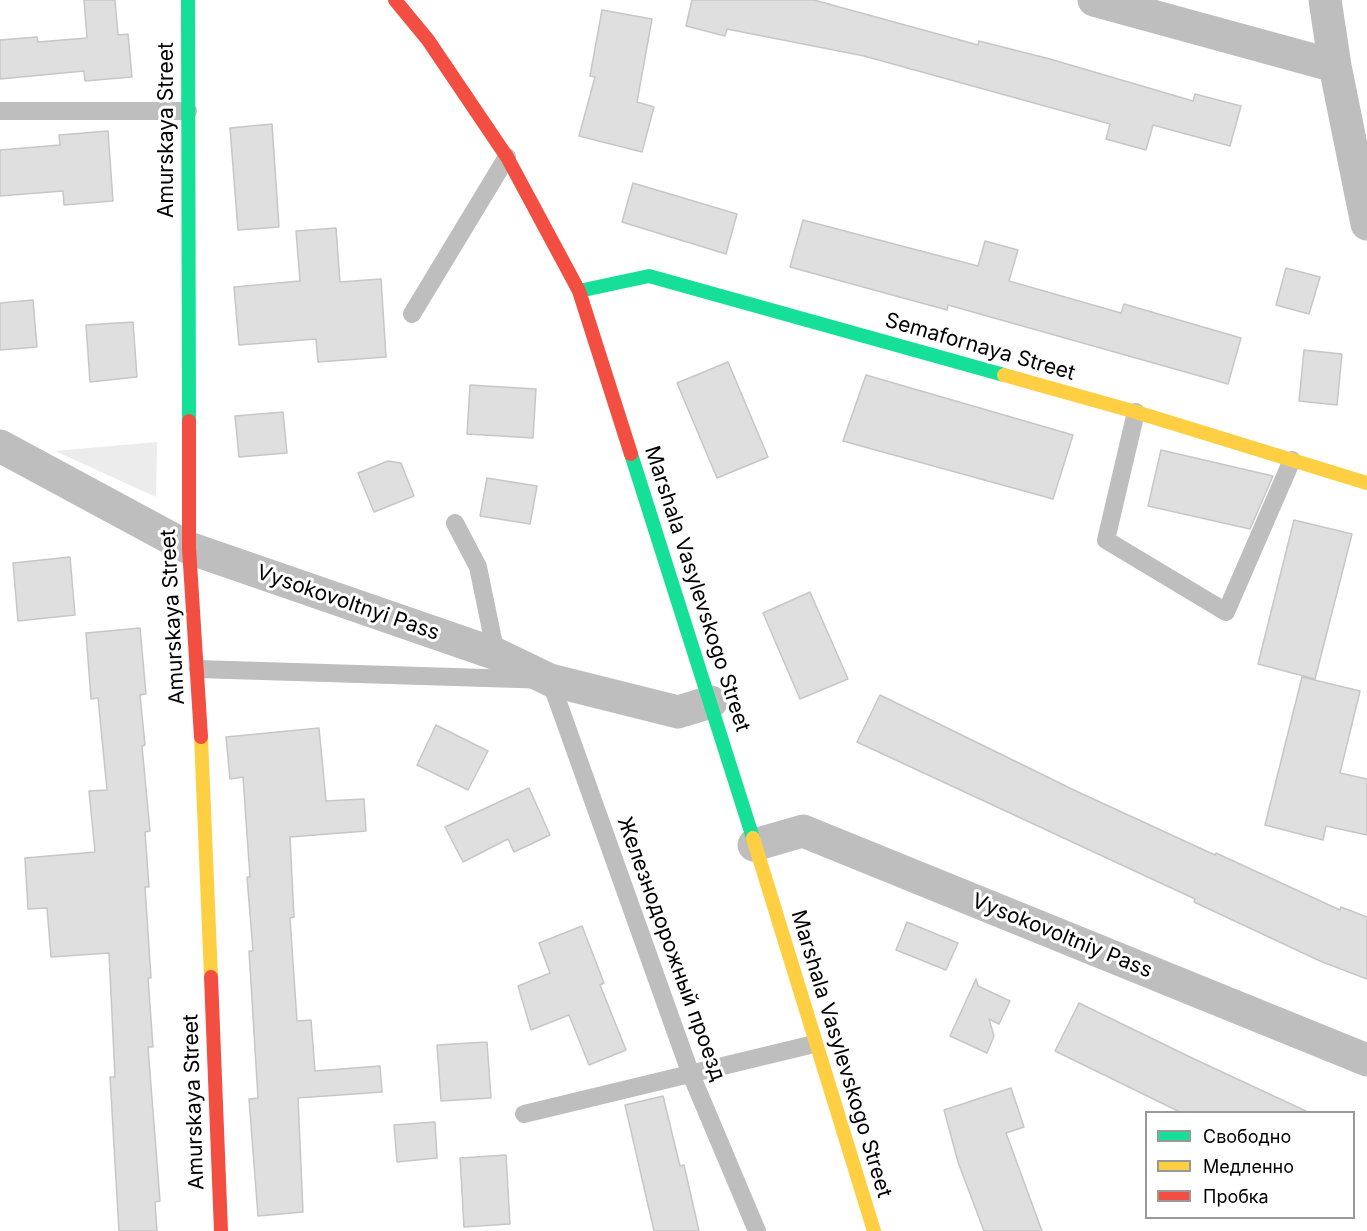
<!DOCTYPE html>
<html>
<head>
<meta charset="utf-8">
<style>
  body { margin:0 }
  #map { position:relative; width:1367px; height:1231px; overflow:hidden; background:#fff; font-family:Inter,sans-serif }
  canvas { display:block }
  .legend { position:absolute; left:1145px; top:1111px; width:210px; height:108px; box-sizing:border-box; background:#fff; border:2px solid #999; margin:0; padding:8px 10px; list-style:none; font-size:18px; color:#000 }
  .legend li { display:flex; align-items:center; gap:12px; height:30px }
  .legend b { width:30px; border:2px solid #999 }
</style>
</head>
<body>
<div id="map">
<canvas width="1367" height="1231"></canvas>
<ul class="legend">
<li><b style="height:8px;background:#16e098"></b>Свободно</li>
<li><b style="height:8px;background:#ffcf43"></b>Медленно</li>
<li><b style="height:8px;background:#f24e42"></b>Пробка</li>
</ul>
</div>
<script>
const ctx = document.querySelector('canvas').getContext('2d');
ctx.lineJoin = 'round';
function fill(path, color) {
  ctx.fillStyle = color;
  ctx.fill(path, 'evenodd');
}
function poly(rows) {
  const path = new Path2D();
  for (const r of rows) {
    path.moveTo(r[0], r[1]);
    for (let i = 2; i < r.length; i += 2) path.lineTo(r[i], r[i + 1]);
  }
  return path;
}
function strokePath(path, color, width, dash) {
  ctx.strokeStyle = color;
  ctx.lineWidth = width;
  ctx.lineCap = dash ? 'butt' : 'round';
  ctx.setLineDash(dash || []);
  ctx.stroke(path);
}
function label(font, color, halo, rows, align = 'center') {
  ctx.font = font + ' Inter,sans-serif';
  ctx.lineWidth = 6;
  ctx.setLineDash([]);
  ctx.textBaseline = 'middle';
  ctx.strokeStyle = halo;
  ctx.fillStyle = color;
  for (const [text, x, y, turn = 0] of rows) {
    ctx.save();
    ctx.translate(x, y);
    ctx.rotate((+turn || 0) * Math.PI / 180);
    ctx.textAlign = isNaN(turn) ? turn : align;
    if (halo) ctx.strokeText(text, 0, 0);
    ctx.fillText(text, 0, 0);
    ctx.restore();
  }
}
fill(poly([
  [157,442,156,497,55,451]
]), '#ececec');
const building = poly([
  [84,0,115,0,118,35,128,34,132,77,85,81,84,71,0,79,0,40,37,37,38,42,87,38,84,0],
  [692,0,814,0,978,45,979,41,1050,59,1193,101,1195,94,1241,106,1230,146,1153,125,1146,150,1106,139,1110,124,864,56,727,29,725,36,686,26,692,0],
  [602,10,652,19,637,102,654,107,642,152,579,136,595,77,590,76,602,10],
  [272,124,279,227,238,230,230,128,272,124],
  [108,131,113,201,64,205,63,191,0,196,0,150,60,145,59,135,108,131],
  [633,183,737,214,726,254,622,222,633,183],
  [803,220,978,266,985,241,1018,250,1009,281,1121,313,1124,304,1241,338,1228,384,948,305,947,310,790,267,803,220],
  [336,228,340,282,381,279,386,357,318,362,316,339,239,345,234,287,300,281,296,231,336,228],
  [1286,268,1320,277,1309,314,1276,305,1286,268],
  [33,300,37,347,0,350,0,303,33,300],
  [133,322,137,377,90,382,86,325,133,322],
  [1304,350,1342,354,1337,405,1299,401,1304,350],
  [728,362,768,457,717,478,677,383,728,362],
  [866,375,1073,435,1053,499,843,441,866,375],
  [470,385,536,389,533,438,467,434,470,385],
  [283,412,287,453,239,457,235,416,283,412],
  [1161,450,1273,476,1250,529,1148,506,1161,450],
  [388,461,401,463,414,496,374,512,358,473,388,461],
  [487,478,537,486,530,524,480,516,487,478],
  [1294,520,1352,534,1315,679,1258,664,1294,520],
  [70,557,75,615,18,621,13,563,70,557],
  [810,592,848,679,800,699,763,613,810,592],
  [140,628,146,694,140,695,145,745,142,746,150,831,145,832,149,887,145,887,151,978,148,978,153,1047,148,1047,160,1201,155,1202,157,1231,119,1231,110,1077,115,1077,109,953,51,957,47,908,28,909,25,858,95,852,89,791,107,790,98,698,91,699,86,633,140,628],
  [1302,677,1360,691,1340,773,1367,779,1367,835,1326,826,1323,840,1265,825,1302,677],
  [880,695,1076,791,1215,855,1216,853,1340,910,1341,907,1367,917,1367,979,1320,961,1194,902,1195,899,857,742,880,695],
  [436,725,488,751,468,790,417,765,436,725],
  [319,728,326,801,364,799,366,831,290,837,294,917,290,918,297,1021,311,1020,315,1071,380,1066,382,1092,298,1098,303,1212,258,1216,249,1099,258,1098,249,951,253,951,247,877,250,877,243,777,230,779,226,737,319,728],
  [529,788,550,835,514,852,508,839,463,862,445,827,529,788],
  [907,922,958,943,946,970,896,950,907,922],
  [582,926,604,983,600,985,626,1050,589,1065,569,1015,531,1030,518,986,550,973,539,943,582,926],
  [976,979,978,986,1010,1001,999,1024,989,1019,994,1036,987,1053,950,1036,976,979],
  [1079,1003,1190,1057,1310,1113,1182,1113,1055,1051,1079,1003],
  [487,1042,491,1098,441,1101,437,1045,487,1042],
  [1011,1088,1024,1127,1006,1133,1042,1231,984,1231,958,1162,944,1110,1011,1088],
  [663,1096,680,1166,684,1165,699,1231,654,1231,625,1105,663,1096],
  [435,1122,437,1158,397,1162,394,1125,435,1122],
  [506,1155,510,1224,464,1227,460,1158,506,1155]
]);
fill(building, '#dfdfdf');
strokePath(building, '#c7c7c7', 1.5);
strokePath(poly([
  [0,111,188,111],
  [412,314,507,157],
  [1136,412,1106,540,1226,612,1292,460],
  [455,523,478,567,496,654],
  [198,669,550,680,690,1072,757,1231],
  [524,1114,814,1044]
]), '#bebebe', 18);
strokePath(poly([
  [1094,0,1335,66],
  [1325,0,1335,66,1367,224],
  [0,446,189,548,496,654,550,680,678,712,711,702],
  [754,845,803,831,1367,1060]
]), '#bebebe', 33);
strokePath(poly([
  [188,0,189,421],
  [579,291,649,276,1004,375],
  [631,454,753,838]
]), '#16e098', 14);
strokePath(poly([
  [1004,375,1136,412,1367,483],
  [201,737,211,977],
  [753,838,874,1231]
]), '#ffcf43', 14);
strokePath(poly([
  [395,0,428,40,507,157,579,291,631,454],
  [189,421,189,548,201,737],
  [211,977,221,1231]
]), '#f24e42', 14);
label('21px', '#000', '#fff', [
  ["Amurskaya Street",167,130,-90],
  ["Semafornaya Street",980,347,16],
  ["Marshala Vasylevskogo Street",697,589,72],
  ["Vysokovoltnyi Pass",348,603,19],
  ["Amurskaya Street",173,617,-93],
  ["Vysokovoltniy Pass",1062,936,22],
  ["Железнодорожный проезд",671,949,70],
  ["Marshala Vasylevskogo Street",841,1054,73],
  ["Amurskaya Street",194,1102,-92]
]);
</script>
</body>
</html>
